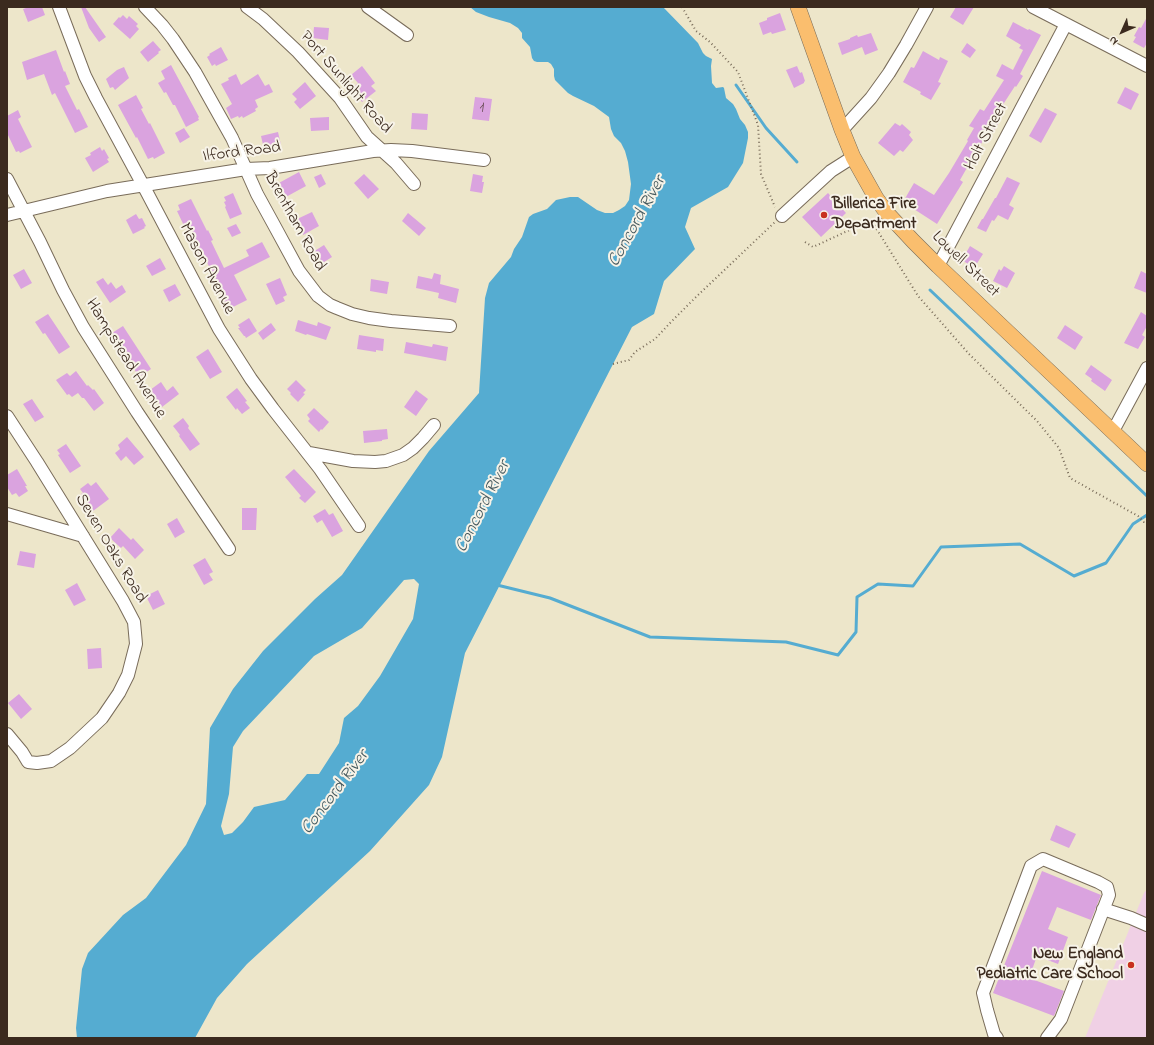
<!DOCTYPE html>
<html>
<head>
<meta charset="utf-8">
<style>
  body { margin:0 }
  #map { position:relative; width:1154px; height:1045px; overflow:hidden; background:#ede6ca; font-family:"Indie Flower",sans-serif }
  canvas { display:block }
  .frame { position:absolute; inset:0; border:8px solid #3b2a1e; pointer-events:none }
  .north { position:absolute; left:1102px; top:12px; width:40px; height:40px; -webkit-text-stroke:3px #f7f3e8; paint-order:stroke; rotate:225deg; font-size:11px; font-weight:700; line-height:16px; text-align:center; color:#3b2a1e }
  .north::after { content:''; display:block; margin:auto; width:14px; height:18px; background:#3b2a1e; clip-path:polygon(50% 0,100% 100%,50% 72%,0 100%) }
</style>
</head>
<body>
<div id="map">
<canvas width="1154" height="1045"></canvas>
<div class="frame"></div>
<div class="north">N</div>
</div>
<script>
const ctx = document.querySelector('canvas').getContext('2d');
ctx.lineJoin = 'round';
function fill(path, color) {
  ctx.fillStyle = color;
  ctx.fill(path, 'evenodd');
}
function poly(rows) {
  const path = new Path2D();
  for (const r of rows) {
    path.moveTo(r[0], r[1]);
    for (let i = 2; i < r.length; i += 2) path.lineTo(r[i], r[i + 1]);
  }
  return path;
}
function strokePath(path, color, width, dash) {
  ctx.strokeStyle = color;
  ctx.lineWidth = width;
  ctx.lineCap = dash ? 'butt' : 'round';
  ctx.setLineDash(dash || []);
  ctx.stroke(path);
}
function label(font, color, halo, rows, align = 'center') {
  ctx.font = font + ' "Indie Flower",sans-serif';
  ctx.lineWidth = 4;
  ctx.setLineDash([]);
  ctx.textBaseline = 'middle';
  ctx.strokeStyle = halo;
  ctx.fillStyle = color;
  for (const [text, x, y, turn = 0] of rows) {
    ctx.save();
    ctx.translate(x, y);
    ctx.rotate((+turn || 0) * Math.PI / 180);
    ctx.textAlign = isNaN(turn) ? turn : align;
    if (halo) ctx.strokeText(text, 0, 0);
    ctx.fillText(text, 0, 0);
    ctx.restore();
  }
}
fill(poly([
  [1147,889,1147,1038,1085,1038,1144,893]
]), '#f0d0e5');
fill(poly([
  [470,7,663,7,698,43,703,53,706,56,712,59,711,66,712,83,716,88,723,87,724,88,726,98,733,104,736,109,740,119,745,125,748,132,748,138,743,163,728,187,691,208,685,227,695,249,664,281,654,314,632,327,465,653,442,757,429,785,370,851,247,964,217,998,195,1038,77,1038,76,1028,82,969,88,953,123,915,146,898,186,845,206,804,210,728,233,689,263,651,315,599,342,575,429,451,479,393,485,298,489,283,511,257,514,249,522,237,529,217,533,214,547,209,556,200,570,197,578,197,597,210,605,213,613,213,619,210,625,206,629,200,631,184,628,162,625,151,621,143,614,136,611,129,609,117,594,106,573,96,568,93,555,80,554,76,554,69,551,64,548,62,537,62,534,61,532,58,530,47,522,38,522,33,518,28,510,23,489,17,476,12],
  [414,579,419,584,413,619,380,676,358,706,344,718,339,743,319,774,307,774,285,800,254,807,243,822,232,833,224,835,221,826,229,794,233,747,243,731,314,656,362,628,404,580]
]), '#55acd1');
strokePath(poly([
  [736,85,766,128,797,162],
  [930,290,1147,496],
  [497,585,550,598,650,637,786,642,838,655,856,632,857,597,878,584,913,586,941,547,1020,544,1074,576,1106,563,1133,524,1147,515]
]), '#55acd1', 3);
fill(poly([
  [29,7,42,7,45,15,28,22,23,9],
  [81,7,85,7,106,37,99,42,89,28],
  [956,7,974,7,963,25,950,17],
  [780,13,786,30,772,34,771,32,763,35,759,23,767,20,767,18],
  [123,15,127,19,129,16,138,24,136,26,139,29,130,39,113,24,119,17,120,18],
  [1147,17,1147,43,1144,48,1133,42,1136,37,1134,36,1139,27,1141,28],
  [1013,22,1028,30,1029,29,1041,35,1020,74,1023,76,1016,87,1015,86,995,117,1000,120,994,131,990,129,972,159,960,180,963,182,937,224,903,202,914,183,934,195,949,173,968,141,967,140,974,128,969,126,980,109,984,111,1004,80,996,76,1002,64,1013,70,1023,50,1019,48,1021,45,1006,36],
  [314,27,329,28,328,40,313,38],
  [871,33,878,50,865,55,862,47,842,55,838,43,850,39,850,38,857,35,858,37],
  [153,41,161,50,158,52,159,53,148,62,140,52],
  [967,43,976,50,970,58,961,52],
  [221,47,228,60,216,66,215,64,212,66,207,57,210,55,209,54],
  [56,50,64,72,65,71,70,84,65,86,77,110,79,109,88,127,75,133,55,93,52,95,44,74,27,80,22,62],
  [923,51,939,60,940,57,948,61,938,82,941,83,931,100,920,94,921,92,903,82,911,67,914,68],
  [171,65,199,117,198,118,199,120,186,127,175,105,173,105,166,92,164,93,158,83,165,79,161,71],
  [362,66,375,83,371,86,376,91,362,102,352,89,358,83,351,75],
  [797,66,800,73,802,72,805,81,804,82,804,83,794,88,786,70],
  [124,67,129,78,115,90,113,87,110,88,106,79,117,70],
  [236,74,241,85,258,74,265,86,269,84,273,92,255,100,258,107,255,109,256,111,243,118,242,116,239,118,238,116,231,119,226,108,232,104,221,84,229,80,228,78],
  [305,82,316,96,300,109,294,102,297,99,292,94],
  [1125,87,1139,94,1131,110,1117,103],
  [136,95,143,108,141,109,149,124,150,123,165,153,154,159,153,157,148,159,137,137,136,138,118,105],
  [475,97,492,99,489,121,472,119],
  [1045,108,1057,114,1041,143,1029,136],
  [18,110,21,117,18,119,32,147,20,153,19,151,16,152,7,133,7,116],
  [412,113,428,114,427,130,411,129],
  [329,117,329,130,311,131,310,118],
  [895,123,900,126,902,124,911,132,909,135,913,140,903,152,900,150,894,156,878,143],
  [184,128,190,137,180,143,175,133],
  [278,132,281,145,264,149,261,136],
  [100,147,102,151,104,149,109,158,107,159,109,162,93,172,85,158,91,155,90,153],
  [299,172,306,186,284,198,283,196,280,198,274,187,277,185,277,184],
  [321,174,326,184,319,188,314,177],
  [364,174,379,189,368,199,354,183],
  [473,174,483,176,482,182,484,182,482,193,470,191],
  [1007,177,1020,183,1009,205,1014,208,1008,220,998,215,994,221,992,220,986,232,977,228,982,219,983,219,995,198,996,198],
  [233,193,242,214,230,219,225,207,226,206,224,202,226,201,224,197],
  [828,193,846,213,821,237,802,217],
  [191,199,207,231,208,230,213,240,211,241,224,268,249,256,246,250,262,242,270,257,234,275,247,300,231,308,230,306,227,308,220,295,223,293,202,253,199,254,194,244,196,243,188,226,185,228,177,211,180,210,178,205],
  [312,212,319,226,303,235,295,220],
  [408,213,426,228,419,236,402,221],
  [136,214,139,219,142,218,146,226,144,227,145,228,133,234,126,220],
  [236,224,241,233,232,237,227,228],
  [324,245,332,257,321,264,313,252],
  [970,246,983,254,974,268,962,260],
  [160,258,166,269,152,276,146,266],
  [1004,266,1015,273,1007,288,993,281,999,269,1001,271],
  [24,269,32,283,21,289,13,275],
  [1141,271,1147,274,1147,293,1134,288],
  [434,273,441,275,440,284,459,289,456,303,438,298,439,293,416,288,418,276,432,279],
  [103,278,108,285,111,282,116,289,122,285,126,292,110,303,96,282],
  [280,278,287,295,283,297,285,301,276,305,266,284],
  [371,279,389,282,387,294,370,291],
  [175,284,181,295,169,302,163,290],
  [1141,312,1147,316,1147,326,1142,335,1145,337,1138,349,1124,343],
  [48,314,70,347,59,354,45,333,43,334,35,322],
  [249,318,257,331,246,338,245,336,244,336,238,328,240,328,238,325],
  [298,320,317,326,318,322,331,327,326,340,307,334,306,335,295,331],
  [271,323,276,330,263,340,258,333],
  [1065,325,1083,337,1075,350,1057,338],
  [123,326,151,369,139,377,128,359,112,333],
  [359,335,384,339,383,351,376,350,376,352,357,349],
  [406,342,432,347,433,344,448,347,446,361,404,353],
  [208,349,222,372,210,379,196,357],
  [1091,365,1112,380,1105,391,1091,381,1092,379,1085,374],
  [76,371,87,386,88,385,93,390,94,389,104,403,94,411,84,398,82,398,78,393,72,397,69,394,67,395,56,380,67,373,70,376],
  [296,380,306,390,303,393,305,394,298,402,290,394,291,393,287,389],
  [161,382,167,391,173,386,179,394,162,407,150,390],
  [237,388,247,401,245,402,250,408,242,414,237,408,236,410,226,397],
  [416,390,428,399,416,416,404,407],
  [32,399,44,417,35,422,23,404],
  [314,408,329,422,322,430,321,429,319,432,308,421,310,419,307,415],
  [183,418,189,426,188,428,200,444,190,451,179,436,180,435,173,426],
  [387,429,388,439,382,440,382,441,364,443,363,431],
  [127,437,144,457,134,465,126,456,121,461,115,453,120,449,118,445],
  [66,444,81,466,70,473,58,455,60,454,57,450],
  [17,469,27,486,25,486,28,491,19,497,16,493,12,495,7,487,7,475],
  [294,469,316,492,305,503,299,498,301,496,285,477],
  [96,482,109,499,93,511,81,494,83,493,80,489,88,483,91,486],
  [242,508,257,508,256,530,242,530],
  [325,509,329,515,333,513,343,531,332,537,322,520,317,523,313,516],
  [177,518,185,532,175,538,167,524],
  [119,528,131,540,133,538,144,550,135,559,123,546,121,548,110,538],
  [20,551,36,554,34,568,17,565],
  [205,558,213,572,209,574,213,580,204,585,193,565],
  [77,583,86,600,74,606,65,590],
  [158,590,165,604,153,610,146,596],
  [101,648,102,668,88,669,87,649],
  [19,694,32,709,21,719,8,703],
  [1056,825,1076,834,1069,848,1050,840],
  [1042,871,1101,895,1091,920,1057,907,1048,929,1068,937,1058,964,1037,956,1029,978,1064,991,1054,1016,993,993]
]), '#daa3df');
const minor = poly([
  [59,7,85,76,96,98,143,185,219,329,251,379,273,409,320,469,359,526],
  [145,7,162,25,173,39,195,72,232,138,257,194,274,225,299,271,318,296,330,305,337,308,352,314,369,318,391,321,450,326],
  [247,7,263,19,298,52,340,98,367,137,396,163,414,184],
  [368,7,407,35],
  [1033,7,1147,66],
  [842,130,871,98,889,73,906,45,927,7],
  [7,179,40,242,63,290,83,327,137,412,229,549],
  [7,215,107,191,246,169,270,168,373,151,391,150,412,151,484,160],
  [782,216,831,171,853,157],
  [938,266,1066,24],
  [7,416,37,462,123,601,134,622,136,644,128,675,119,693,102,718,70,748,51,761,37,763,28,762,22,752,7,734],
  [1113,431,1147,368],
  [309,453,353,461,375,462,386,461,403,455,413,448,423,438,434,425],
  [7,514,83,536],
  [1103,909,1131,918,1147,925],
  [997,1038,994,1034,987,1010,983,993,1031,866,1043,859,1098,882,1107,887,1109,895,1061,1019,1047,1038]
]);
const major = poly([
  [798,7,842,130,853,157,876,198,887,213,913,241,938,266,1147,464]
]);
strokePath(minor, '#796c5a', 14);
strokePath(major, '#796c5a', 16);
strokePath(poly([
  [682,7,696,31,710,42,738,72,758,125,761,174,775,207],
  [805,242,813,247,871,220,918,296,969,354,1037,421,1059,448,1070,478,1138,516,1144,522,1147,522],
  [613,364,629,360,635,352,655,339,671,322,697,296,775,222]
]), '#796c5a', 2, [1, 3]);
strokePath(minor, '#fff', 12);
strokePath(major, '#fabe6e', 15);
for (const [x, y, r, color] of [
  [824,215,4,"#c8321e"],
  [1131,965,4,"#c8321e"]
]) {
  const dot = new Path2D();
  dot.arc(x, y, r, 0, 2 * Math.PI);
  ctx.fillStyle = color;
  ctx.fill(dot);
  strokePath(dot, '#f7f3e8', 1.5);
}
label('15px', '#63484e', null, [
  ["1",482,109]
]);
label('17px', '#3b2a1e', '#f7f3e8', [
  ["Port Sunlight Road",345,83,49],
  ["Holt Street",987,137,-62],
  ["Ilford Road",242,153,-7],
  ["Brentham Road",294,222,61],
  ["Lowell Street",965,265,44],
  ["Mason Avenue",206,269,62],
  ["Hampstead Avenue",125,359,58],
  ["Seven Oaks Road",110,549,59]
]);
label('bold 17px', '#3b2a1e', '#f7f3e8', [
  ["Billerica Fire",832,205],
  ["Department",832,225],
  ["New England",1123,955,"right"],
  ["Pediatric Care School",1123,975,"right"]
], 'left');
label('italic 18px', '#44585d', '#f7f3e8', [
  ["Concord River",638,222,-61],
  ["Concord River",484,507,-63],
  ["Concord River",336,793,-53]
]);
</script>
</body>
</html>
